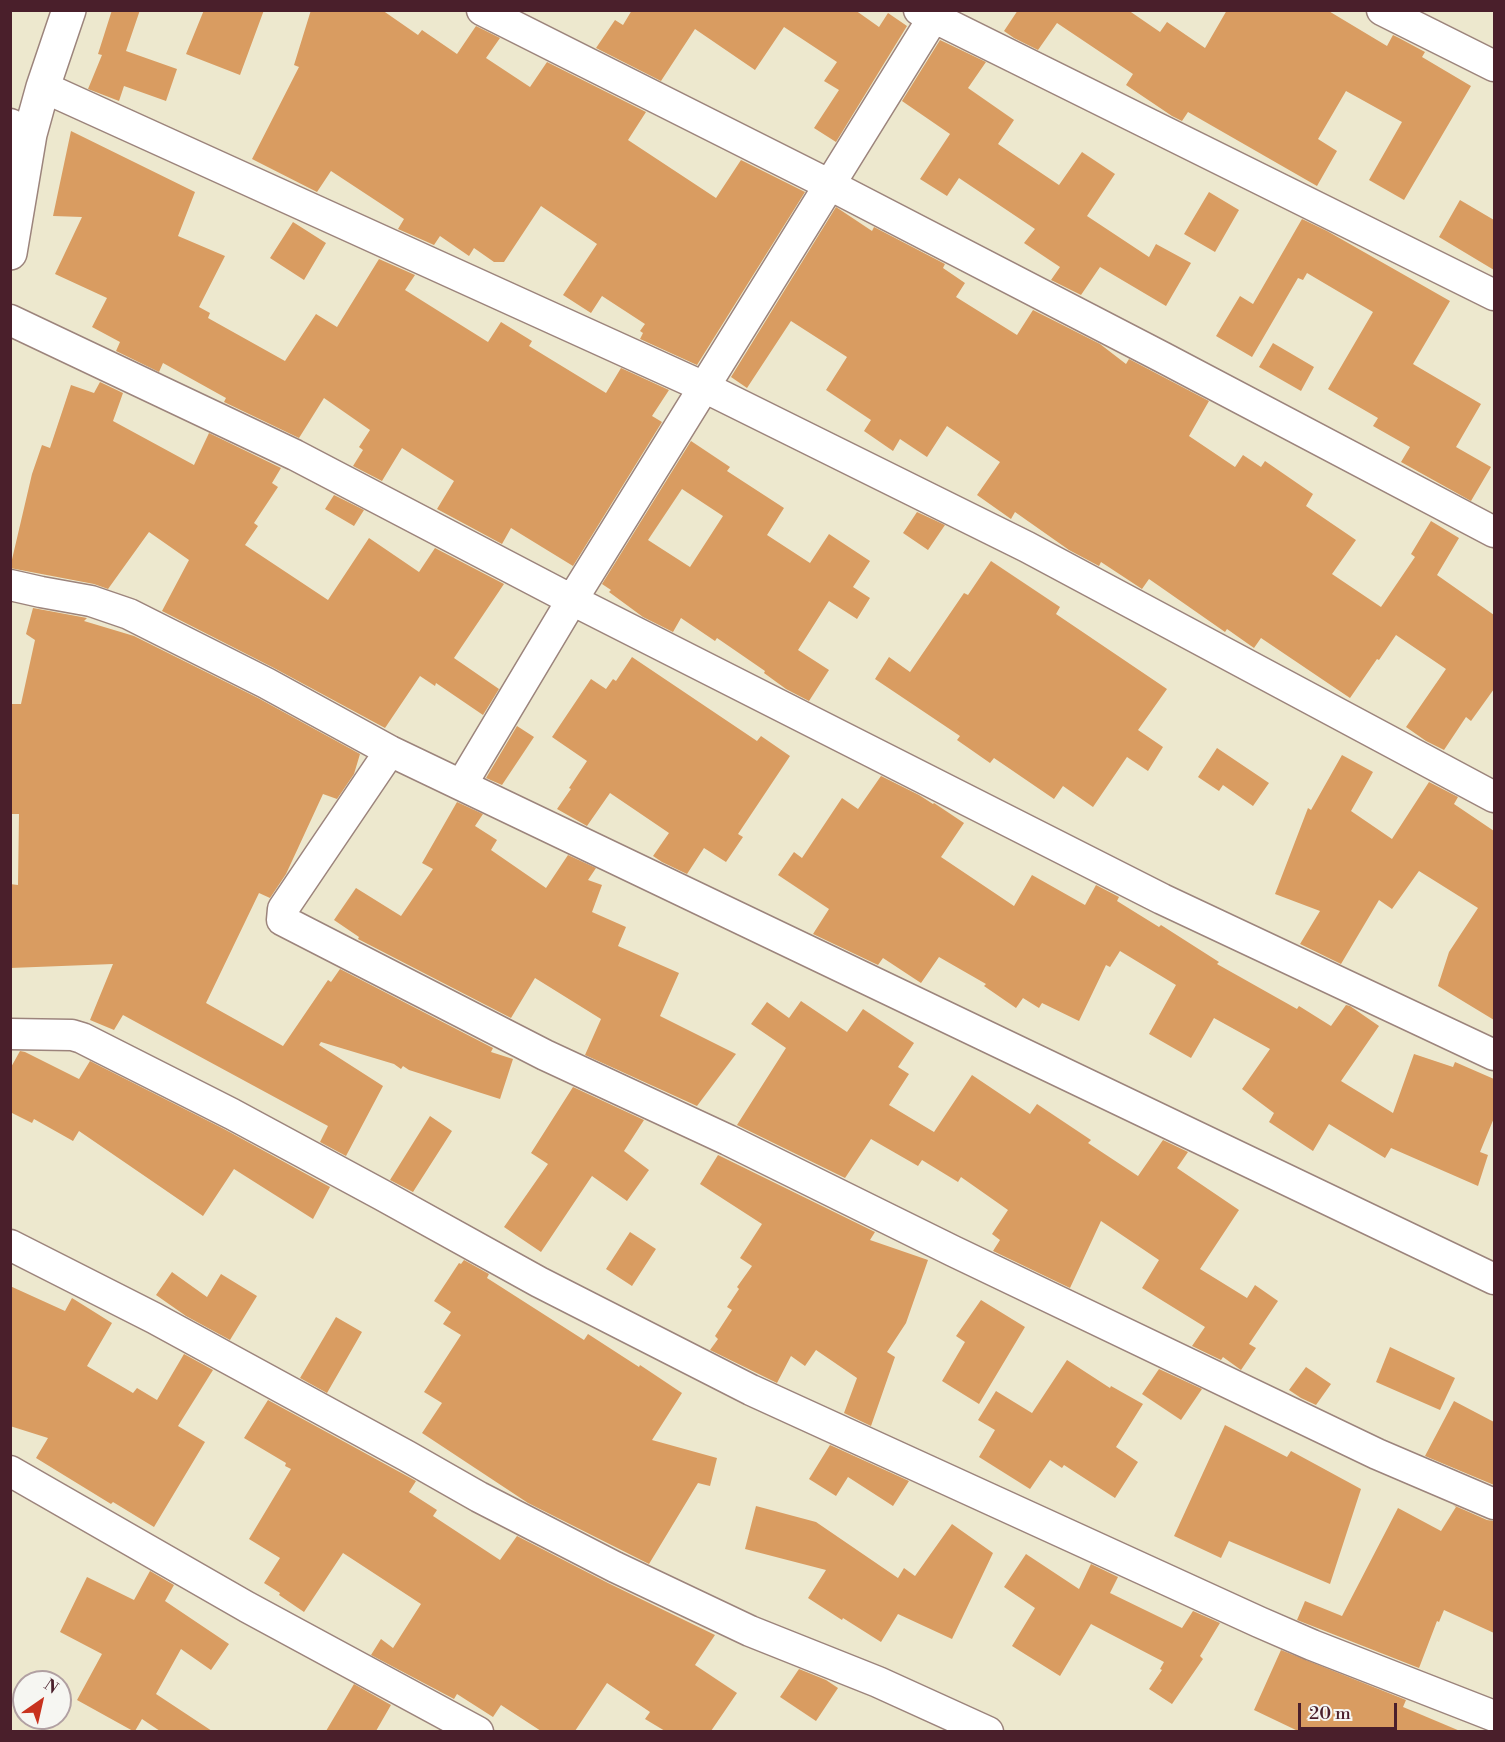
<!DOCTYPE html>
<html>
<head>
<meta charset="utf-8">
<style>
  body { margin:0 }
  #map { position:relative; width:1505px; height:1742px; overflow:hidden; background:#ede8ce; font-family:"Libre Bodoni",serif }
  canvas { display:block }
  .frame { position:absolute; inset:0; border:12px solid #4a1f2b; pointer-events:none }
  .north { position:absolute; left:12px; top:1670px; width:60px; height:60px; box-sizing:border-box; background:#f6f6f2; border:2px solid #b1a0a2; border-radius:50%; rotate:34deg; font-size:16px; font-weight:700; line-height:24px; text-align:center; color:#4a1f2b }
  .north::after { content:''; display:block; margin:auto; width:21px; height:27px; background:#c8321e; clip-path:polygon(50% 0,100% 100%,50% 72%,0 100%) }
  .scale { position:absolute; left:1298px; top:1703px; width:99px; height:27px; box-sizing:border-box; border:3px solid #4a1f2b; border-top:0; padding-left:8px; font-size:18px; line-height:21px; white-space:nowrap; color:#4a1f2b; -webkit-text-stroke:4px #f6f6f2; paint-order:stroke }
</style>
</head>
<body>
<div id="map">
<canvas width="1505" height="1742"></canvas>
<div class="frame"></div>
<div class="north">N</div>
<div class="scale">20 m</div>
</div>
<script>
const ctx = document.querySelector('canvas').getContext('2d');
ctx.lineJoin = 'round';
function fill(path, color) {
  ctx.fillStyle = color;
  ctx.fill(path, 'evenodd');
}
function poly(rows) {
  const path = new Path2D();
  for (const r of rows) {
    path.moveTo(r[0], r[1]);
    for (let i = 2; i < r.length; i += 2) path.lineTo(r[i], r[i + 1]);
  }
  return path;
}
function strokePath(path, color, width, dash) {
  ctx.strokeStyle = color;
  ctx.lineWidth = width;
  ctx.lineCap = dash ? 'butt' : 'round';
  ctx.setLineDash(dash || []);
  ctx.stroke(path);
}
fill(poly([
  [112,10,140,10,126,51,177,69,166,101,124,86,119,101,88,89,102,55,98,54],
  [204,10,264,10,240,75,186,54],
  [311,10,382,10,418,35,422,30,457,54,476,26,500,38,486,58,530,87,547,62,646,112,628,140,716,198,741,160,805,192,697,365,640,339,643,333,640,331,645,324,602,296,591,313,563,295,597,244,541,206,504,262,494,262,474,248,469,256,440,236,434,245,398,229,404,219,331,171,317,192,252,159,299,67,294,65],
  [632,10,855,10,879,27,888,13,907,26,836,142,814,128,839,90,824,81,837,62,784,27,755,70,695,29,661,81,596,48,615,20,623,25],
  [1018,10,1128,10,1160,32,1167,22,1205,48,1227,10,1327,10,1387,46,1393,35,1399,38,1425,52,1422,57,1471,86,1404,200,1369,180,1402,122,1346,91,1318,139,1337,151,1317,186,1188,112,1182,121,1172,116,1126,85,1133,74,1057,23,1038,50,1014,38,1004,31],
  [940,40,986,62,968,88,1014,120,998,144,1059,185,1082,152,1115,174,1087,216,1149,257,1156,244,1191,263,1166,306,1100,267,1081,295,1051,280,1060,267,1024,243,1035,229,959,178,947,196,920,179,950,134,902,101],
  [71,131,195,192,178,236,225,256,199,307,210,313,208,318,285,361,316,314,337,327,379,259,415,275,405,290,488,342,501,322,532,341,529,346,606,393,621,368,669,390,652,416,662,422,573,566,511,528,502,544,437,509,454,481,402,448,382,481,353,466,363,450,359,447,370,430,324,398,299,438,224,402,226,398,163,363,159,372,116,351,120,342,92,327,107,298,55,274,82,217,53,216],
  [1209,192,1239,210,1215,252,1184,234],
  [1460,200,1494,220,1494,270,1439,237],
  [836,207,872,231,874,227,945,264,943,268,965,283,956,297,1017,335,1033,310,1100,344,1126,364,1129,359,1209,401,1189,436,1235,467,1243,455,1261,467,1265,461,1313,494,1306,506,1356,540,1332,574,1381,607,1415,557,1411,554,1431,521,1459,538,1437,575,1494,615,1494,689,1471,721,1466,717,1444,750,1426,741,1406,727,1446,669,1396,635,1379,660,1377,659,1350,698,1261,638,1254,648,1227,629,1225,632,1149,579,1142,589,1101,562,1099,566,1069,550,1015,512,1011,519,977,495,1000,462,947,426,927,457,900,439,893,451,864,431,871,420,826,390,847,357,791,321,747,388,731,377],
  [1302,219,1327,231,1450,301,1413,364,1481,404,1456,447,1491,467,1471,501,1401,462,1410,447,1373,426,1378,418,1328,389,1373,312,1307,273,1303,280,1298,278,1252,357,1216,336,1240,296,1253,304],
  [293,222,326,243,304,280,270,258],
  [1273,343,1314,367,1301,391,1259,367],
  [100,382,123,393,113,421,194,465,209,433,281,468,272,483,278,487,254,523,258,526,245,545,328,600,369,538,419,572,435,548,504,584,454,658,499,689,483,715,436,683,435,686,420,676,385,728,274,668,162,611,189,560,149,532,108,589,94,584,10,568,32,474,42,445,50,448,71,385,94,393],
  [691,441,730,467,727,471,784,508,767,535,810,563,829,534,870,561,853,587,870,598,857,619,829,601,798,650,829,670,809,701,786,689,764,673,765,671,717,638,715,641,681,618,673,632,643,617,609,592,611,590,602,584],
  [682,489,723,516,690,567,648,540],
  [334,495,364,510,354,526,325,509],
  [917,512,945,525,928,550,903,533],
  [991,561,1060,607,1056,614,1167,689,1138,730,1163,747,1148,771,1127,757,1093,807,1063,786,1054,799,994,758,990,763,957,740,960,736,875,679,889,657,910,672,964,593,968,595],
  [33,608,87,618,84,621,134,636,258,698,360,754,354,774,337,799,323,794,286,874,270,898,259,893,206,1003,283,1046,328,980,331,982,340,969,493,1048,491,1052,513,1059,500,1099,409,1070,403,1066,401,1069,394,1064,321,1042,319,1045,383,1086,346,1156,320,1142,328,1126,123,1015,114,1030,90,1020,113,964,10,968,10,884,18,885,19,814,10,814,10,704,21,704,35,640,26,634],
  [632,657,757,741,761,736,790,756,738,834,743,837,726,862,704,848,687,874,662,862,653,856,669,833,610,793,587,826,557,809,571,789,569,788,587,761,552,737,591,679,606,689,613,679,616,681],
  [517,726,534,737,502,785,486,778],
  [1217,748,1269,783,1253,806,1223,785,1219,791,1198,777],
  [1342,755,1373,772,1351,811,1392,839,1429,782,1458,797,1454,804,1494,831,1494,1020,1438,986,1449,952,1478,908,1419,871,1392,909,1379,900,1341,964,1300,944,1320,911,1275,894,1308,808,1311,810],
  [881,776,919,795,933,804,934,803,964,823,941,857,1014,906,1032,875,1085,905,1096,885,1119,897,1117,901,1159,927,1161,925,1219,962,1217,964,1297,1009,1299,1006,1331,1026,1346,1005,1350,1006,1379,1026,1341,1081,1393,1113,1414,1054,1453,1067,1455,1062,1494,1079,1494,1118,1480,1152,1488,1155,1478,1186,1391,1148,1385,1158,1329,1124,1313,1151,1269,1122,1274,1113,1242,1089,1270,1049,1214,1018,1191,1058,1149,1034,1176,985,1120,951,1110,967,1106,965,1079,1021,1042,1003,1039,1008,1023,998,1016,1008,984,986,986,984,939,957,921,983,883,958,878,965,813,934,829,909,778,875,794,852,802,858,842,798,858,809],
  [457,802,483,814,475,826,497,840,491,850,546,888,568,855,596,868,588,880,602,885,592,912,626,927,618,946,679,973,660,1016,736,1054,697,1106,585,1055,601,1019,535,978,511,1018,358,939,359,937,334,920,356,888,401,916,433,869,422,863],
  [801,1001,847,1032,863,1009,914,1043,898,1067,909,1074,889,1105,934,1132,972,1075,1030,1114,1037,1104,1091,1140,1088,1143,1138,1176,1163,1140,1188,1152,1177,1168,1239,1210,1200,1269,1247,1298,1255,1285,1278,1301,1249,1344,1256,1348,1241,1370,1223,1357,1221,1360,1192,1346,1205,1327,1142,1288,1159,1260,1101,1221,1070,1288,993,1251,1000,1240,992,1234,1008,1210,961,1177,958,1182,922,1160,918,1166,871,1139,845,1178,737,1125,786,1048,751,1024,767,1002,789,1018],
  [20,1051,25,1052,79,1079,90,1061,224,1129,330,1187,313,1219,234,1169,203,1216,79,1131,73,1141,34,1119,32,1123,10,1112,10,1069],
  [573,1087,644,1120,624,1151,649,1170,627,1201,592,1176,541,1252,504,1227,548,1164,531,1153],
  [430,1116,452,1131,413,1192,390,1180],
  [718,1155,875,1232,870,1240,928,1260,906,1323,887,1352,895,1357,871,1426,844,1413,857,1378,816,1350,805,1366,791,1356,777,1383,710,1350,718,1339,715,1336,732,1310,727,1307,739,1289,737,1287,752,1266,740,1258,762,1224,700,1184],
  [630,1232,656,1249,632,1286,606,1269],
  [464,1260,489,1274,487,1278,584,1340,588,1334,639,1367,640,1365,682,1393,652,1440,717,1458,710,1486,698,1483,649,1564,528,1503,422,1433,442,1403,424,1392,461,1335,443,1324,451,1312,434,1301,459,1263,461,1264],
  [172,1272,207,1297,221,1274,257,1296,230,1340,186,1316,156,1295],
  [10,1286,65,1311,72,1298,112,1323,87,1366,133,1393,137,1388,157,1400,184,1354,213,1370,178,1426,205,1442,154,1527,113,1502,111,1504,36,1458,48,1438,10,1426],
  [981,1300,1025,1327,979,1404,942,1381,965,1342,956,1336],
  [336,1317,362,1332,327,1393,300,1378],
  [1390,1347,1455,1378,1440,1410,1376,1382],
  [1067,1360,1110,1388,1111,1386,1143,1404,1116,1447,1138,1462,1115,1498,1064,1465,1062,1468,1050,1460,1030,1489,979,1457,995,1430,978,1420,996,1391,1032,1413],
  [1306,1367,1331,1384,1316,1405,1301,1398,1289,1390],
  [1159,1369,1202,1389,1181,1420,1142,1394],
  [268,1400,416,1481,409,1492,437,1510,433,1516,500,1560,517,1536,608,1583,715,1635,695,1665,737,1693,711,1731,665,1731,645,1719,650,1712,607,1683,575,1731,541,1731,501,1705,493,1717,457,1694,454,1699,371,1655,381,1639,393,1648,421,1604,343,1553,304,1612,279,1595,280,1593,264,1583,280,1558,249,1539,291,1469,285,1466,286,1463,244,1438],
  [1454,1401,1494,1422,1494,1485,1425,1456],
  [1225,1425,1287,1457,1291,1451,1361,1489,1330,1584,1229,1541,1221,1558,1174,1536],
  [830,1445,909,1481,893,1506,848,1477,836,1496,809,1479],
  [1453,1505,1487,1520,1494,1521,1494,1633,1444,1610,1439,1622,1437,1621,1419,1668,1297,1620,1305,1601,1342,1616,1398,1508,1441,1531,1456,1507],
  [756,1506,816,1522,898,1578,904,1568,915,1576,952,1524,993,1553,952,1639,898,1614,881,1642,843,1618,842,1620,808,1598,826,1570,745,1549],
  [1026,1554,1079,1589,1091,1564,1118,1577,1110,1593,1182,1628,1193,1611,1220,1623,1200,1656,1203,1659,1172,1704,1149,1689,1162,1670,1160,1669,1164,1662,1091,1624,1060,1676,1012,1646,1035,1608,1004,1587],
  [150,1571,174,1585,165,1601,229,1644,211,1670,181,1649,156,1694,212,1731,160,1731,142,1719,135,1731,133,1731,77,1700,102,1654,60,1632,87,1577,134,1600],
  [1281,1650,1406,1700,1403,1707,1460,1731,1298,1731,1254,1710],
  [799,1669,826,1680,838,1688,816,1721,780,1697],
  [354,1684,391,1705,376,1731,326,1731]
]), '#d99c61');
const minor = poly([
  [482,10,830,185,1162,357,1494,532],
  [919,10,1494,295],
  [1382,10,1494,66],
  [43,87,704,387,1027,547,1494,797],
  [10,124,30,134],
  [10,320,295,455,572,600,1162,899,1494,1055],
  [10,585,41,592,91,601,129,614,266,683,390,751,1494,1279],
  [390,751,283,909,282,920,545,1055,728,1140,953,1251,1377,1454,1494,1504],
  [462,784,572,600,938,10],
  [10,1034,72,1035,82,1038,232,1114,382,1195,539,1282,751,1390,1259,1622,1312,1645,1494,1716],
  [10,1245,154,1318,407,1456,479,1497,615,1567,750,1631,878,1682,988,1732],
  [10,1471,247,1607,478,1732]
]);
const tertiary = poly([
  [10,253,30,134,43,87,69,10]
]);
strokePath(minor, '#9c847c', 33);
strokePath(tertiary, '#9c847c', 36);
strokePath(minor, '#fff', 30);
strokePath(tertiary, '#fff', 33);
</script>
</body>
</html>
